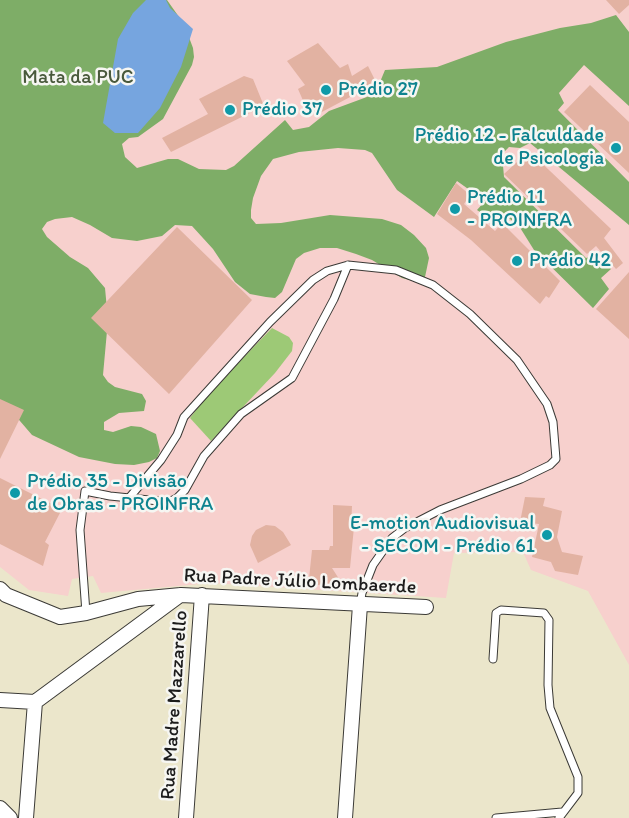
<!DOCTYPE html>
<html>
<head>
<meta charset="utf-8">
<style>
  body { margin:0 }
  canvas { display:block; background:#ebe6cb }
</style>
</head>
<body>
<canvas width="629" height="818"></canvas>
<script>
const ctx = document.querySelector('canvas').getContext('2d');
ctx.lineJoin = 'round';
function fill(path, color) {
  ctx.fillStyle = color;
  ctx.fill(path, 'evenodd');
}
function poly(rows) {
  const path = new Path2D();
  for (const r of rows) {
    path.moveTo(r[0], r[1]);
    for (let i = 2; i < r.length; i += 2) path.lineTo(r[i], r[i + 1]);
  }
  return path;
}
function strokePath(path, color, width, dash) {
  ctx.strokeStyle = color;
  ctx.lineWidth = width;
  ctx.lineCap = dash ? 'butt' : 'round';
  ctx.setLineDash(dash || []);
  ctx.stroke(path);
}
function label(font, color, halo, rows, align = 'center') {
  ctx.font = font + ' Itim,sans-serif';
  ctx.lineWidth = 5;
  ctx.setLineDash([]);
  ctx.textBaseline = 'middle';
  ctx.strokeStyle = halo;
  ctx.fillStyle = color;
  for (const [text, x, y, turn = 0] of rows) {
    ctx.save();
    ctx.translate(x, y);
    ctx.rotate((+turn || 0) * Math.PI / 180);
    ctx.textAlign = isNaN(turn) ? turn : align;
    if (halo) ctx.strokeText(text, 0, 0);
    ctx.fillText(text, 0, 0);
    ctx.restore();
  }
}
fill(poly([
  [0,0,629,0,629,665,588,591,531,570,523,552,454,553,446,598,211,583,101,593,93,576,72,579,68,596,29,590,0,567]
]), '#f7d0cd');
fill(poly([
  [272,328,289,337,293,343,292,351,275,373,211,441,190,418,209,393]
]), '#9dc976');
fill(poly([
  [0,0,167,0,184,24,193,48,194,57,192,65,163,119,138,137,129,138,122,144,125,157,137,168,168,159,178,159,199,169,226,170,234,166,285,120,293,130,309,127,329,111,375,94,385,70,437,67,506,42,560,28,591,23,616,15,629,32,629,106,584,65,559,93,564,103,558,110,629,182,629,225,530,143,520,148,509,147,502,154,504,177,586,258,596,255,611,269,601,278,609,289,593,308,534,250,519,226,506,216,497,224,477,210,485,201,457,181,434,217,397,190,372,153,365,150,338,148,299,152,273,159,261,176,253,198,251,210,251,218,256,224,281,223,330,215,382,219,401,225,414,235,426,248,429,258,425,277,417,282,402,278,372,260,356,254,337,248,320,248,304,253,296,259,282,292,275,298,266,297,250,294,235,282,213,249,192,226,175,225,162,236,137,241,112,238,90,225,72,217,55,219,47,222,42,229,47,237,70,257,88,268,105,288,108,320,103,375,108,382,115,387,142,394,146,401,144,411,119,413,104,422,104,430,113,432,131,426,141,427,156,434,160,451,157,458,149,462,134,465,115,464,79,457,32,435,14,414,0,405]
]), '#7ead67');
fill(poly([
  [146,0,166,0,170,8,193,29,181,67,160,108,138,133,115,133,103,123,118,39,133,13]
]), '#76a5df');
fill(poly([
  [606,0,629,0,629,5,619,14],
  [318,43,340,68,348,64,352,76,368,66,376,82,350,94,352,96,320,113,317,107,308,112,298,89,305,85,287,61],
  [244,76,253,79,264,106,171,152,162,138,208,114,199,99],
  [590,85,629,122,629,173,564,112],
  [529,151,611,229,604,238,623,263,616,269,596,246,587,254,504,174],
  [456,183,470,195,464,204,495,231,502,223,560,281,549,298,546,296,540,304,471,240,437,214],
  [177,227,252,300,169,394,91,318],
  [629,272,629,339,596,309],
  [0,399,24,410,0,459],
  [0,478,62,509,45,542,49,545,43,566,0,544],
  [525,497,545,498,543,506,562,511,557,537,562,552,583,556,578,575,555,571,551,562,532,557,539,524,520,522],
  [333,505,352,506,351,527,354,527,350,568,332,568,341,582,337,588,332,590,325,588,322,584,308,588,312,550,329,550,330,546,333,546],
  [266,525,275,526,283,532,291,545,258,563,250,545,252,536,256,530]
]), '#e2b2a2');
const lane = poly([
  [129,498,161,460,177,435,184,417,270,322,313,280,327,271,348,265,396,270,433,285,470,314,517,360,547,404,553,422,556,459,550,465,521,479,440,510,405,528,392,538,373,565,362,593,360,605],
  [86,613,80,530,85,491,110,496,169,502,177,498,185,490,204,456,241,414,292,378,334,299,348,265],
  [493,659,496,613,501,610,544,613,549,620,548,685,550,708,578,777,578,793,559,818],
  [496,818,562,812]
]);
const street = poly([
  [0,589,6,595,60,617,86,613,138,599,181,595,426,607],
  [0,700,35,702],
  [35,702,180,595],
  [0,808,10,818],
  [26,818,35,702],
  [186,818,202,595],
  [345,818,360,605]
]);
strokePath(lane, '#3b3a36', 9);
strokePath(street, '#3b3a36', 16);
strokePath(lane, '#fff', 7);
strokePath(street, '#fff', 14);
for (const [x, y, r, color] of [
  [326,90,6,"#0f9aa8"],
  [230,110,6,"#0f9aa8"],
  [616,148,6,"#0f9aa8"],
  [455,209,6,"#0f9aa8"],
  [517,261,6,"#0f9aa8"],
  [15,493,6,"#0f9aa8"],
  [547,535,6,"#0f9aa8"]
]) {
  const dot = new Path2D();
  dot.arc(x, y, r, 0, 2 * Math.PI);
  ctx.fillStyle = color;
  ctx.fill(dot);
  strokePath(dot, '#f6f6f2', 2);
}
label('20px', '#49593c', '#f6f6f2', [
  ["Mata da PUC",78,78]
]);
label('20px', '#0d838f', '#f6f6f2', [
  ["Prédio 27",338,90],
  ["Prédio 37",242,110],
  ["Prédio 12 - Falculdade",604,136,"right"],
  ["de Psicologia",604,159,"right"],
  ["Prédio 11",467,198],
  ["- PROINFRA",467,221],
  ["Prédio 42",529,261],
  ["Prédio 35 - Divisão",27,482],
  ["de Obras - PROINFRA",27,505],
  ["E-motion Audiovisual",535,524,"right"],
  ["- SECOM - Prédio 61",535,547,"right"]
], 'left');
label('20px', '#1c1c1c', '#f6f6f2', [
  ["Rua Padre Júlio Lombaerde",300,582,3],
  ["Rua Madre Mazzarello",175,705,-86]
]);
</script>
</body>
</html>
